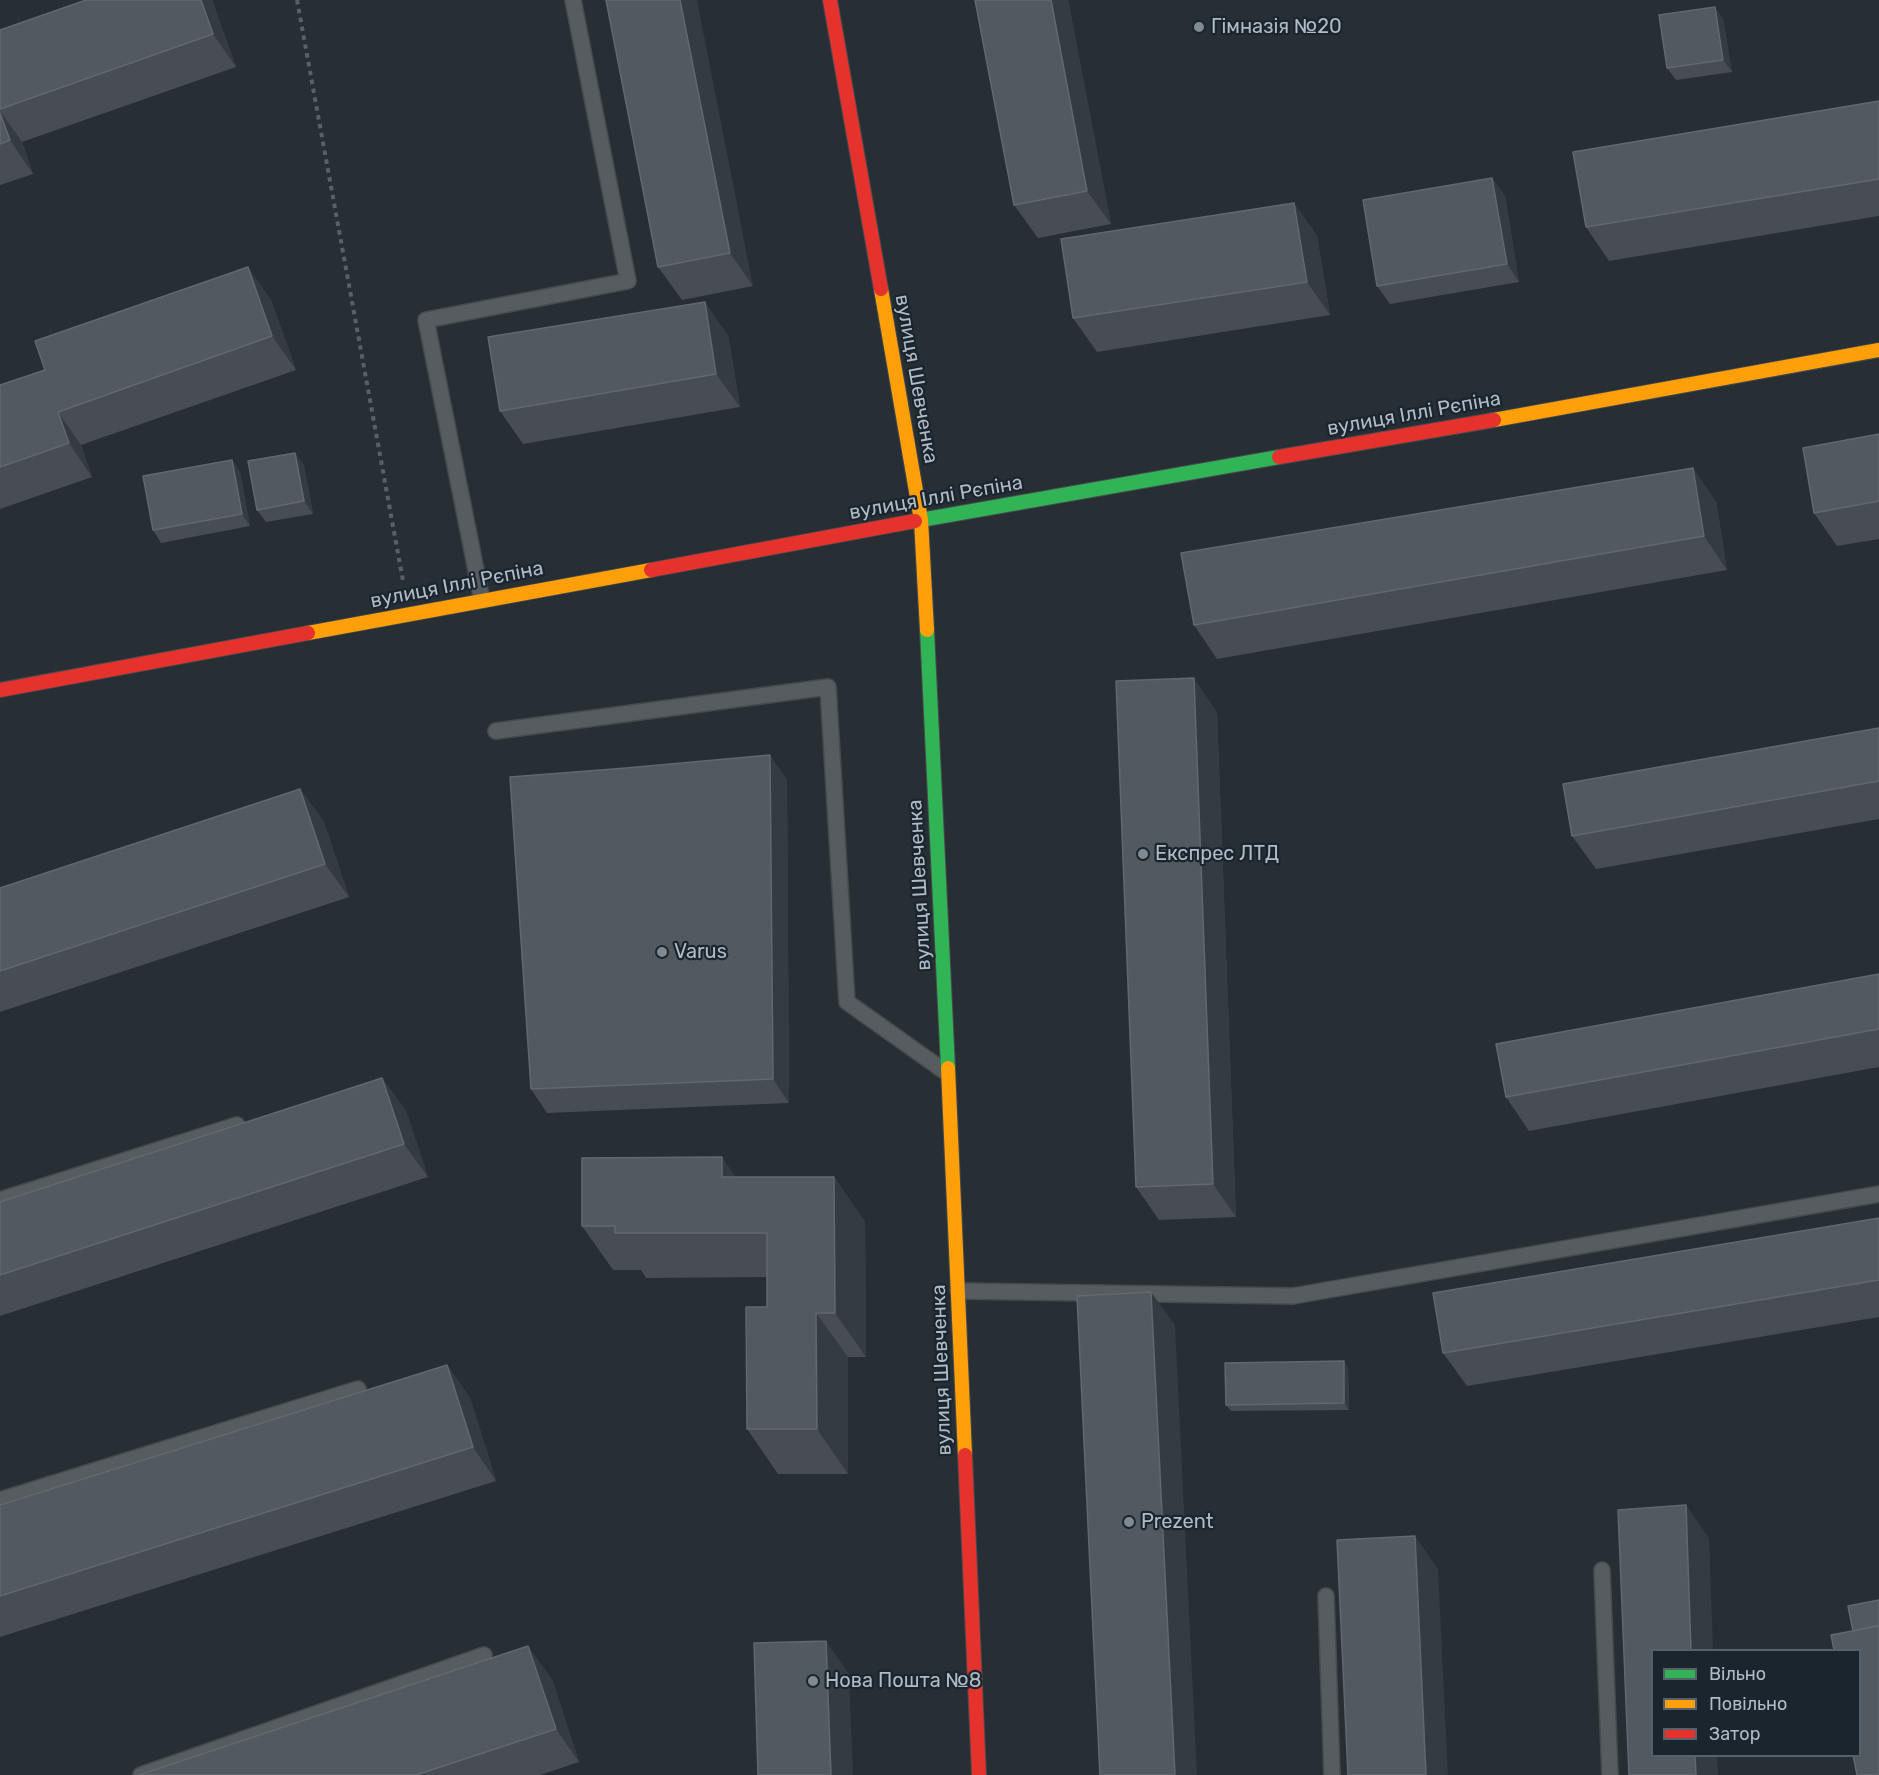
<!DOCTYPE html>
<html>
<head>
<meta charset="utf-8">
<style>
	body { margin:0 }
	#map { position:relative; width:1879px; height:1775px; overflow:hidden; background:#272e34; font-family:Rubik,sans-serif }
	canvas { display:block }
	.legend { position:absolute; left:1651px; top:1649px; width:210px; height:108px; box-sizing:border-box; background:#1b252e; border:2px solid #57616a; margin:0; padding:8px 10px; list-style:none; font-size:18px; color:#b0bbc5 }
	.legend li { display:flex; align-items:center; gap:12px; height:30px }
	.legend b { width:30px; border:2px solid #57616a }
</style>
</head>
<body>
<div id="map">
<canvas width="1879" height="1775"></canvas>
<ul class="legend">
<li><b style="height:8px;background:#30b455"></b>Вільно</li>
<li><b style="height:8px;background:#ff9f0a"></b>Повільно</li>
<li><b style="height:8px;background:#e5322d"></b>Затор</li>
</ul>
</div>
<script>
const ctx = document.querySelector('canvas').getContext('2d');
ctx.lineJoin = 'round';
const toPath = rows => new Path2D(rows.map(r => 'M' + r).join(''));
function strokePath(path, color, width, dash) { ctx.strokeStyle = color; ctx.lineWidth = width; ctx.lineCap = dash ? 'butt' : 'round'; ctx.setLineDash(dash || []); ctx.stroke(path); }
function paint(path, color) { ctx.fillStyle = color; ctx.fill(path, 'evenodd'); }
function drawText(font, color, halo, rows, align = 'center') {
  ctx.font = font + ' Rubik,sans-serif'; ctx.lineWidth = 4.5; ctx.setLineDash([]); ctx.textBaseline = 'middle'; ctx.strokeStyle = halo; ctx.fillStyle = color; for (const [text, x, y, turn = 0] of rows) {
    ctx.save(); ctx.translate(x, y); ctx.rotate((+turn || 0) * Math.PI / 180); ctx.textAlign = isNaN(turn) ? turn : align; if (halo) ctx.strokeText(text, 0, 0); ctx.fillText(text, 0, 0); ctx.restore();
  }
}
const lane = toPath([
	[482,600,426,320,628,281,573,0],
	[496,731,828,687,847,1002,947,1073],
	[0,1200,237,1125],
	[958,1291,1293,1296,1879,1194],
	[0,1500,358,1389],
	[1602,1570,1610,1775],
	[1326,1596,1332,1775],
	[141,1775,484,1655]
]);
const fast = toPath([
	[915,521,1279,457],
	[927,630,948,1068]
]);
const slow = toPath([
	[881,289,921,520,927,630],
	[1494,420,1879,350],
	[308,633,651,570],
	[948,1068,965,1455]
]);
const jam = toPath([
	[830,0,881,289],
	[1279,457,1494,420],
	[651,570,915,521],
	[0,690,308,633],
	[965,1455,979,1775]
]);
strokePath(lane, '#454a4f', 18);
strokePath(fast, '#454a4f', 16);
strokePath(slow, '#454a4f', 16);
strokePath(jam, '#454a4f', 16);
strokePath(toPath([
	[297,0,403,581]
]), '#5a6166', 4, [4.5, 4.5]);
strokePath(lane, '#575c61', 15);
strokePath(fast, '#30b455', 14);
strokePath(slow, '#ff9f0a', 14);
strokePath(jam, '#e5322d', 14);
paint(toPath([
	[86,0,212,0,236,67,22,142,33,174,0,185,0,30],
	[606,0,753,286,682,300,658,267],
	[975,0,1068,0,1111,224,1038,238,1014,205],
	[1723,19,1732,72,1676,80,1667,68],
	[1879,101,1879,216,1609,261,1586,227],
	[1492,178,1505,196,1519,282,1390,304,1377,286],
	[1294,203,1317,236,1330,315,1097,352,1073,318],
	[271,300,296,370,81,445,92,477,0,509,0,385],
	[728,335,740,407,523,444,500,411],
	[1879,434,1879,539,1837,546,1814,513],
	[232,460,240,472,250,526,161,543,153,530],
	[304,465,313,514,266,522,257,510],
	[1716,501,1727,570,1217,659,1194,625],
	[1217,712,1236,1217,1159,1220,1136,1187],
	[1879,728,1879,819,1596,869,1572,836],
	[787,779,789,1103,547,1113,531,1089],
	[300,789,324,822,349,897,0,1012,0,888],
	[1879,974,1879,1067,1529,1131,1506,1097],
	[382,1078,406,1111,428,1177,0,1316,0,1202],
	[736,1177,834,1177,865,1222,866,1357,848,1357,848,1474,778,1474,747,1429,767,1307,767,1277,646,1278,641,1270,613,1270,582,1226],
	[1879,1218,1879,1317,1467,1386,1443,1353],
	[447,1365,470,1398,496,1481,0,1637,0,1505],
	[1348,1367,1349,1410,1231,1411,1226,1405],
	[552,1679,579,1762,540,1775,139,1775]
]), '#474d53');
paint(toPath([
	[201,0,212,0,236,67,213,34],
	[680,0,697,0,753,286,730,253],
	[1051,0,1068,0,1111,224,1087,191],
	[1715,7,1723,19,1732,72,1723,60],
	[0,111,22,142,33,174,10,140],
	[1492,178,1505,196,1519,282,1507,264],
	[1294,203,1317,236,1330,315,1307,282],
	[248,267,271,300,296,370,272,336],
	[705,302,728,335,740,407,716,374],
	[58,412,81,445,92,477,69,443],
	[295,453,304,465,313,514,304,501],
	[232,460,240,472,250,526,242,514],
	[1693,468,1716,501,1727,570,1704,536],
	[1194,678,1217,712,1236,1217,1213,1184],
	[770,755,787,779,789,1103,773,1079],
	[300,789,324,822,349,897,325,864],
	[382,1078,406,1111,428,1177,404,1144],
	[722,1157,753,1202,722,1177],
	[834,1177,865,1222,866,1357,835,1313],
	[1151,1292,1175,1325,1197,1775,1175,1775],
	[816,1313,848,1357,848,1474,817,1429],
	[1344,1361,1348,1367,1349,1410,1344,1403],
	[447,1365,470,1398,496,1481,473,1447],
	[1686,1505,1709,1538,1713,1650,1691,1650],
	[1415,1536,1438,1569,1448,1775,1426,1775],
	[826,1641,849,1674,853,1775,831,1775],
	[528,1646,552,1679,579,1762,556,1729],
	[1695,1755,1717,1755,1718,1775,1696,1775]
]), '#353c41');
const building = toPath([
	[86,0,201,0,213,34,0,109,0,30,86,0],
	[606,0,680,0,730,253,658,267,606,0],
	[975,0,1051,0,1087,191,1014,205,975,0],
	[1715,7,1723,60,1667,68,1659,15,1715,7],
	[1879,101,1879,179,1586,227,1573,152,1879,101],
	[0,113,10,140,0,144,0,113],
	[1492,178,1507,264,1377,286,1363,200,1492,178],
	[1294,203,1307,282,1073,318,1061,239,1294,203],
	[248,267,272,336,58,412,69,443,0,467,0,385,45,370,35,341,248,267],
	[705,302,716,374,500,411,488,337,705,302],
	[1879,434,1879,501,1814,513,1803,448,1879,434],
	[295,453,304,501,257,510,248,461,295,453],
	[232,460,242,514,153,530,143,476,232,460],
	[1693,468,1704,536,1194,625,1181,553,1693,468],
	[1194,678,1213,1184,1136,1187,1116,681,1194,678],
	[1879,728,1879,781,1572,836,1563,784,1879,728],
	[770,755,773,1079,531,1089,510,777,626,768,770,755],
	[300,789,325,864,0,971,0,888,300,789],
	[1879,974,1879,1029,1506,1097,1496,1044,1879,974],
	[382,1078,404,1144,0,1275,0,1202,382,1078],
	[722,1157,722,1177,834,1177,835,1313,816,1313,817,1429,747,1429,746,1307,767,1307,767,1233,615,1233,615,1226,582,1226,582,1158,722,1157],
	[1879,1218,1879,1280,1443,1353,1433,1293,1879,1218],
	[1151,1292,1175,1775,1100,1775,1077,1296,1151,1292],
	[1344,1361,1344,1403,1226,1405,1225,1363,1344,1361],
	[447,1365,473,1447,0,1596,0,1505,447,1365],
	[1686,1505,1691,1650,1653,1650,1653,1755,1695,1755,1696,1775,1629,1775,1618,1510,1686,1505],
	[1415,1536,1426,1775,1348,1775,1337,1540,1415,1536],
	[1879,1600,1879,1625,1853,1631,1848,1606,1879,1600],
	[1879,1626,1879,1775,1857,1775,1853,1755,1860,1755,1860,1650,1834,1650,1831,1635,1879,1626],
	[826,1641,831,1775,758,1775,754,1643,826,1641],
	[528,1646,556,1729,416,1775,139,1775,528,1646]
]);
paint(building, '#52595f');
strokePath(building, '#61686f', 1.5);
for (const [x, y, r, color] of [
	[1199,27,6,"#808a92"],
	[1143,854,6,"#808a92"],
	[662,952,6,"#808a92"],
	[1129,1522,6,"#808a92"],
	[813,1681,6,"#808a92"]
]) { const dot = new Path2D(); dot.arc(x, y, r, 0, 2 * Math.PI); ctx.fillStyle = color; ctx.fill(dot); strokePath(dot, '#1b252e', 2); }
drawText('20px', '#b0bbc5', '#1b252e', [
	["Гімназія №20",1211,27],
	["Експрес ЛТД",1155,854],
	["Varus",674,952],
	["Prezent",1141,1522],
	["Нова Пошта №8",825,1681]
], 'left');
drawText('20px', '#b0bbc5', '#1b252e', [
	["вулиця Шевченка",916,379,80],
	["вулиця Іллі Рєпіна",1414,414,-10],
	["вулиця Іллі Рєпіна",936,498,-10],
	["вулиця Іллі Рєпіна",457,585,-11],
	["вулиця Шевченка",920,885,-93],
	["вулиця Шевченка",942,1370,-92]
]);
</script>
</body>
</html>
